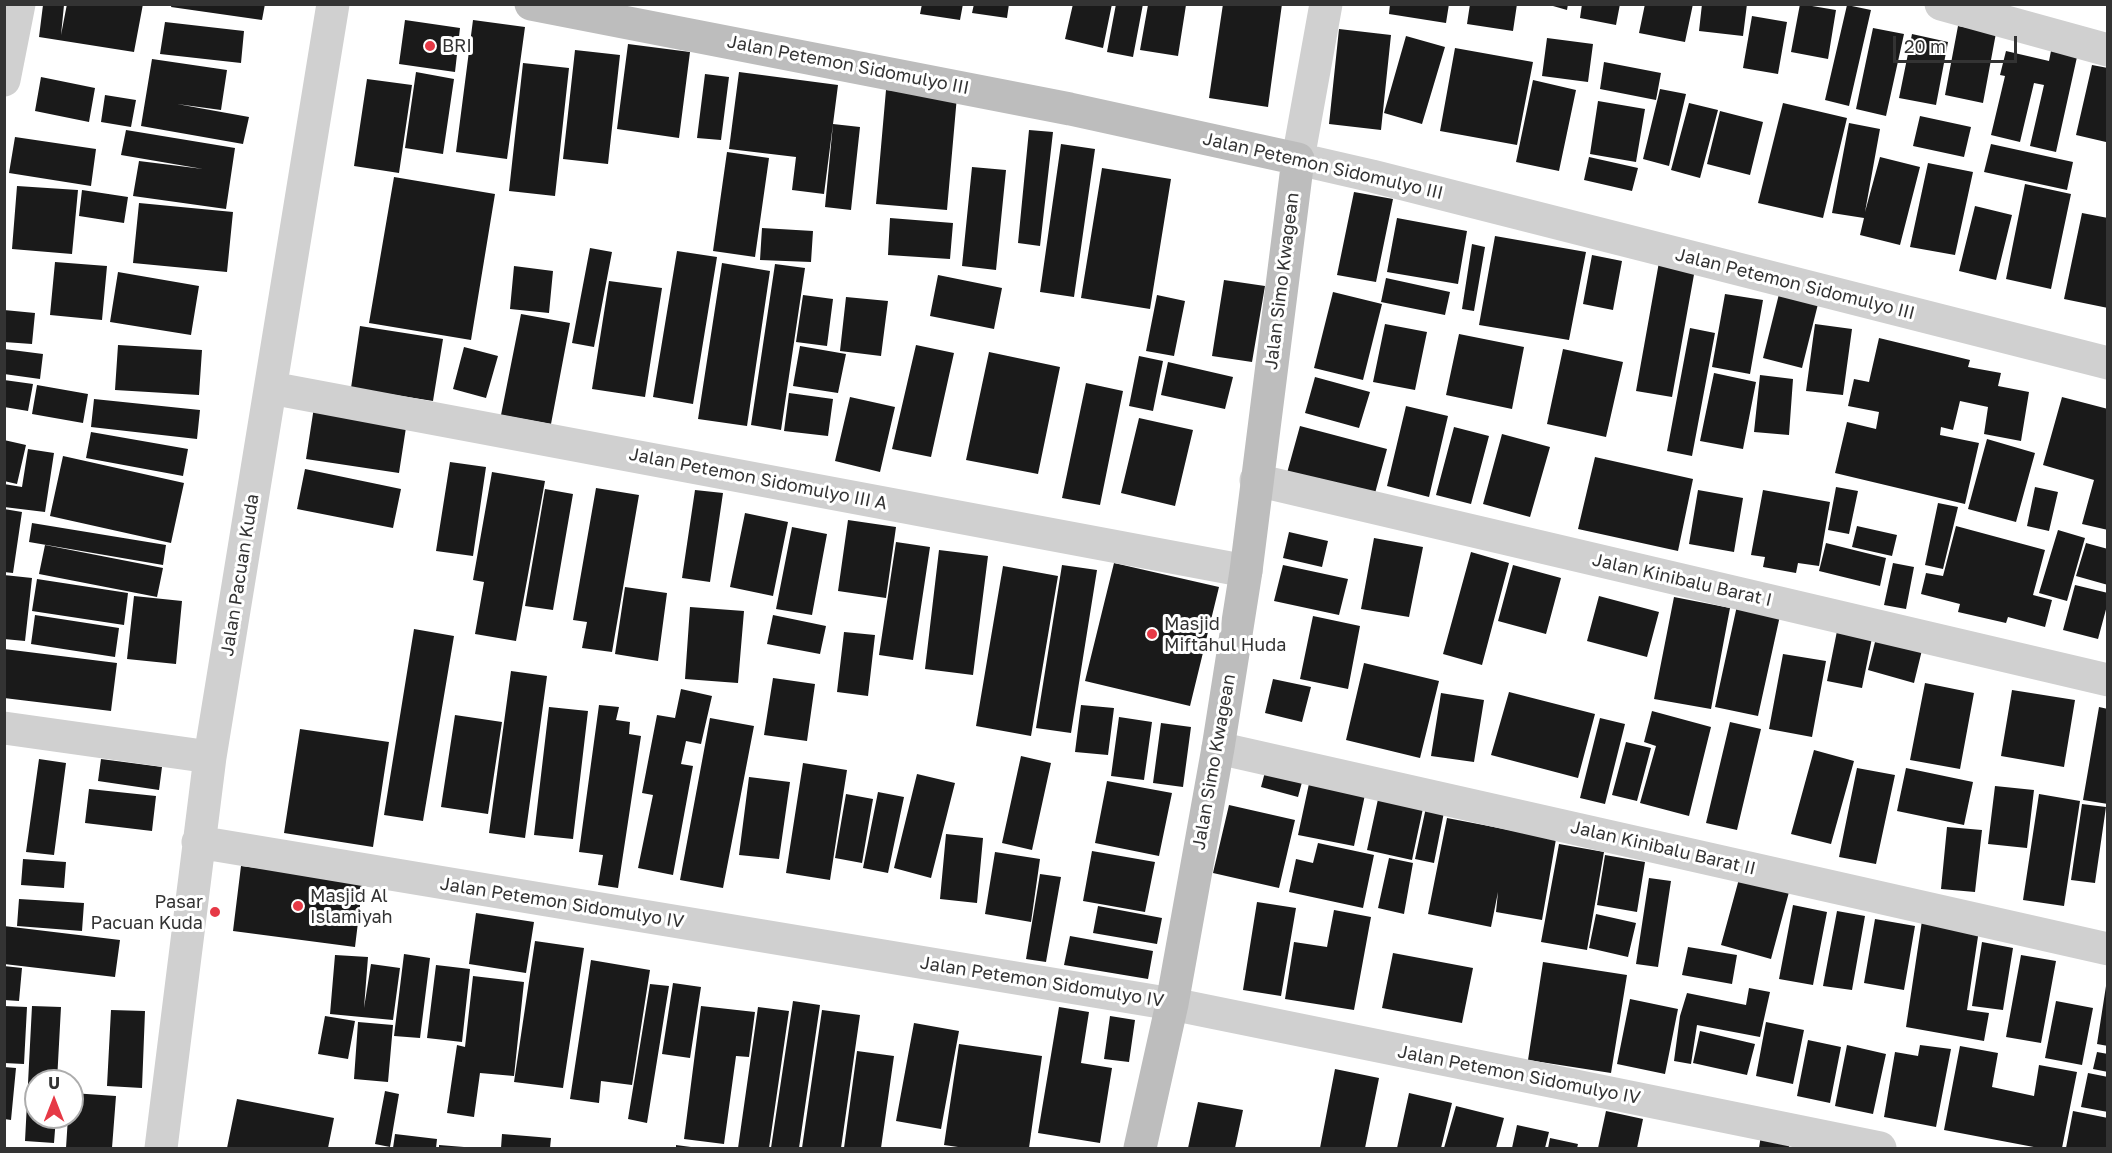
<!DOCTYPE html>
<html>
<head>
<meta charset="utf-8">
<style>
	body { margin:0 }
	#map { position:relative; width:2112px; height:1153px; overflow:hidden; background:#fff; font-family:"Golos Text",sans-serif }
	canvas { display:block }
	.frame { position:absolute; inset:0; border:6px solid #333; pointer-events:none }
	.north { position:absolute; left:24px; top:1069px; width:60px; height:60px; box-sizing:border-box; background:#fff; border:2px solid #adadad; border-radius:50%; rotate:0deg; font-size:16px; font-weight:700; line-height:24px; text-align:center; color:#333 }
	.north::after { content:''; display:block; margin:auto; width:21px; height:27px; background:#e63946; clip-path:polygon(50% 0,100% 100%,50% 72%,0 100%) }
	.scale { position:absolute; left:1893px; top:36px; width:124px; height:27px; box-sizing:border-box; border:3px solid #333; border-top:0; padding-left:8px; font-size:18px; line-height:21px; white-space:nowrap; color:#333; -webkit-text-stroke:4px #fff; paint-order:stroke }
</style>
</head>
<body>
<div id="map">
<canvas width="2112" height="1153"></canvas>
<div class="frame"></div>
<div class="north">U</div>
<div class="scale">20 m</div>
</div>
<script>
const ctx = document.querySelector('canvas').getContext('2d');
ctx.lineJoin = 'round';
function paint(path, color) { ctx.fillStyle = color; ctx.fill(path, 'evenodd'); }
const toPath = rows => new Path2D(rows.map(r => 'M' + r).join(''));
function strokePath(path, color, width, dash) { ctx.strokeStyle = color; ctx.lineWidth = width; ctx.lineCap = dash ? 'butt' : 'round'; ctx.setLineDash(dash || []); ctx.stroke(path); }
function drawText(font, color, halo, rows, align = 'center') {
  ctx.font = font + ' "Golos Text",sans-serif'; ctx.lineWidth = 6; ctx.setLineDash([]); ctx.textBaseline = 'middle'; ctx.strokeStyle = halo; ctx.fillStyle = color; for (const [text, x, y, turn = 0] of rows) {
    ctx.save(); ctx.translate(x, y); ctx.rotate((+turn || 0) * Math.PI / 180); ctx.textAlign = isNaN(turn) ? turn : align; if (halo) ctx.strokeText(text, 0, 0); ctx.fillText(text, 0, 0); ctx.restore();
  }
}
paint(toPath([
	[67,4,143,4,134,52,39,37,43,5,64,5,61,35],
	[172,4,265,4,262,20,171,7],
	[922,4,963,4,960,20,920,14],
	[974,4,1009,4,1007,18,972,13],
	[1073,4,1112,4,1103,48,1065,39],
	[1116,4,1143,4,1133,57,1107,52],
	[1223,4,1282,4,1268,107,1209,98],
	[1390,4,1449,4,1446,23,1389,14],
	[1470,4,1517,4,1513,31,1467,24],
	[1546,4,1568,4,1567,10],
	[1582,4,1620,4,1616,25,1580,18],
	[1645,4,1693,4,1685,42,1639,33],
	[1702,4,1747,4,1743,36,1699,31],
	[1800,4,1836,10,1828,59,1791,52],
	[1148,5,1186,5,1178,56,1140,50],
	[1847,5,1871,10,1849,106,1825,100],
	[1752,16,1787,22,1778,74,1743,68],
	[405,20,460,28,455,72,399,64],
	[473,20,525,27,507,159,456,152],
	[165,22,244,31,241,63,160,54],
	[1958,26,1996,33,1983,103,1945,95],
	[1873,28,1904,34,1886,116,1856,109],
	[1339,29,1391,35,1381,130,1329,124],
	[1912,34,1948,42,1936,105,1899,98],
	[1406,36,1445,47,1422,124,1384,113],
	[1547,38,1593,44,1588,82,1542,76],
	[628,44,690,52,679,138,617,129],
	[1455,48,1533,62,1517,145,1440,131],
	[575,50,620,55,608,164,563,159],
	[2006,51,2049,61,2051,51,2077,57,2056,152,2030,146,2044,85,2034,83,2020,142,1991,135,2005,76,2000,75],
	[152,59,227,70,221,110,177,104,249,117,243,144,141,126],
	[1604,62,1661,73,1656,100,1600,89],
	[523,63,569,68,555,196,509,191],
	[2092,65,2108,68,2108,133,2106,142,2076,135],
	[416,72,454,79,443,154,405,148],
	[739,72,838,85,824,194,792,190,796,157,729,149],
	[705,74,729,77,721,140,697,138],
	[41,77,95,88,89,122,35,111],
	[367,79,412,85,399,173,354,166],
	[1533,80,1576,90,1559,171,1516,162],
	[1660,89,1686,94,1669,166,1643,159],
	[886,90,957,96,947,210,876,204],
	[105,95,136,100,131,127,101,122],
	[1598,101,1645,109,1636,162,1590,154],
	[1689,103,1718,110,1700,178,1671,170],
	[1783,103,1847,118,1823,218,1758,203],
	[1720,111,1763,122,1750,175,1707,164],
	[1920,116,1971,127,1964,157,1913,146],
	[1849,123,1880,129,1865,212,1880,157,1920,167,1900,245,1860,235,1864,218,1832,213],
	[833,124,860,127,851,210,825,207],
	[126,130,235,148,226,209,133,196,139,161,203,169,121,155],
	[1029,130,1053,132,1040,246,1018,243],
	[15,137,96,149,91,186,9,173],
	[1061,144,1095,149,1074,297,1040,292],
	[1991,144,2073,162,2067,190,1984,172],
	[727,152,769,158,755,257,713,251],
	[1589,157,1638,168,1632,191,1584,180],
	[1928,163,1973,172,1955,255,1910,247],
	[972,167,1006,170,996,270,962,266],
	[1102,168,1171,179,1150,309,1081,298],
	[394,177,495,194,471,340,369,323],
	[2025,184,2071,194,2051,289,2006,279],
	[17,186,78,190,72,254,12,249],
	[82,190,128,197,124,223,79,216],
	[1354,192,1393,199,1376,282,1337,275],
	[139,203,233,212,227,272,133,263],
	[1975,206,2012,215,1996,280,1959,271],
	[2082,213,2108,218,2108,308,2064,299],
	[890,218,953,223,950,259,888,255],
	[1397,218,1467,231,1458,284,1387,272],
	[762,228,813,231,811,262,760,260],
	[1495,236,1586,252,1569,340,1479,325],
	[1472,244,1485,247,1474,311,1462,309],
	[590,248,612,252,594,347,572,343],
	[677,251,717,257,693,404,653,397],
	[1592,255,1622,261,1613,310,1583,304],
	[55,262,107,266,102,320,50,315],
	[1659,262,1695,269,1672,397,1636,391],
	[722,263,770,271,747,426,698,419],
	[775,264,805,268,781,430,751,425],
	[514,266,553,271,549,313,510,309],
	[118,272,199,286,191,335,110,322],
	[938,275,1002,288,994,329,930,316],
	[1386,278,1450,292,1445,315,1381,302],
	[1224,280,1265,286,1252,362,1212,356],
	[609,281,662,288,645,397,592,389],
	[1780,290,1819,300,1802,368,1763,358],
	[1333,292,1382,304,1363,380,1314,368],
	[1725,294,1763,300,1750,374,1712,367],
	[803,295,833,299,827,346,796,342],
	[1157,295,1185,301,1174,356,1146,351],
	[846,297,888,301,881,356,840,351],
	[4,310,35,313,32,344,4,342],
	[521,314,570,323,551,424,501,415],
	[1385,324,1427,332,1415,390,1373,382],
	[1815,324,1852,329,1843,395,1806,391],
	[360,326,443,339,433,401,351,388],
	[1690,328,1715,333,1692,456,1667,451],
	[1459,334,1524,347,1512,409,1446,395],
	[1879,338,1970,360,1968,367,2001,373,1998,386,2029,392,2021,441,1984,434,1988,407,1960,401,1953,430,1941,427,1940,435,1979,443,1965,504,1835,473,1847,422,1876,429,1879,412,1848,406,1854,379,1869,382],
	[118,345,202,350,199,395,115,390],
	[916,345,954,353,931,457,892,449],
	[800,346,846,354,838,393,793,386],
	[464,347,498,356,486,398,453,389],
	[4,349,43,354,40,379,4,374],
	[1563,349,1623,362,1606,437,1547,424],
	[989,352,1060,367,1038,474,966,460],
	[1139,356,1163,361,1153,411,1129,406],
	[1168,362,1233,377,1225,409,1161,395],
	[1714,373,1756,382,1743,449,1700,441],
	[1760,375,1793,379,1789,435,1754,432],
	[1315,377,1370,392,1359,428,1305,413],
	[4,380,33,384,28,411,4,407],
	[1086,383,1123,391,1100,505,1062,498],
	[37,385,88,394,83,423,32,414],
	[789,393,833,399,828,436,784,431],
	[850,397,895,407,880,472,835,461],
	[2062,397,2108,409,2108,530,2082,524,2094,480,2043,465],
	[94,399,200,410,197,439,91,427],
	[1406,406,1448,416,1429,497,1387,486],
	[314,407,407,421,399,473,306,459],
	[1139,418,1193,430,1175,506,1121,493],
	[1300,426,1387,449,1374,497,1287,473],
	[1454,427,1489,436,1471,504,1436,495],
	[91,432,188,449,183,476,86,458],
	[1502,434,1550,447,1530,517,1483,504],
	[1987,439,2035,453,2016,522,1968,509],
	[4,440,26,445,17,484,4,481],
	[28,449,54,453,45,512,4,507,4,484,22,487],
	[63,456,184,483,171,543,50,516],
	[1595,457,1693,479,1678,551,1578,529],
	[450,462,486,467,473,556,436,551],
	[305,469,401,489,393,528,297,509],
	[492,472,545,481,516,641,475,634,484,582,473,580],
	[1836,487,1858,491,1849,534,1828,530],
	[2035,487,2058,492,2049,531,2027,526],
	[596,488,639,495,612,652,582,648,587,622,573,620],
	[545,489,573,494,553,610,525,606],
	[695,490,723,493,710,582,682,578],
	[1698,490,1743,498,1734,552,1689,544],
	[1763,490,1830,502,1819,566,1798,563,1796,573,1763,567,1765,557,1751,555],
	[1938,503,1958,507,1943,569,1925,565],
	[4,509,22,512,13,573,4,572],
	[745,513,788,522,773,596,730,587],
	[848,520,896,527,886,598,838,591],
	[32,523,166,545,163,565,29,542],
	[1857,526,1897,535,1892,556,1852,547],
	[1956,526,2045,550,2033,595,2052,600,2045,627,2008,617,2006,623,1958,612,1960,604,1921,594,1926,573,1943,576],
	[792,527,827,534,812,615,776,609],
	[2058,530,2085,538,2067,601,2039,593],
	[1289,532,1328,541,1322,567,1283,558],
	[1374,538,1423,547,1409,617,1361,609],
	[896,542,930,547,913,660,879,655],
	[1826,543,1886,558,1880,586,1819,571],
	[2086,543,2108,549,2108,585,2076,576],
	[45,545,163,568,157,597,39,574],
	[939,550,988,556,973,675,925,669],
	[1471,552,1509,563,1482,665,1443,654],
	[1114,563,1219,587,1190,706,1085,681],
	[1893,563,1914,567,1906,609,1884,605],
	[1062,565,1097,570,1071,733,1036,728],
	[1283,565,1348,579,1339,615,1274,601],
	[1513,565,1561,578,1546,634,1498,621],
	[1003,566,1058,576,1031,736,976,726],
	[4,575,32,578,25,641,4,639],
	[37,579,128,593,124,625,32,611],
	[2075,585,2108,593,2108,602,2098,639,2063,630],
	[625,587,667,593,658,661,615,654],
	[134,596,182,601,176,664,127,659],
	[1599,596,1659,612,1647,657,1587,641],
	[1674,597,1730,608,1711,709,1654,699],
	[1738,601,1781,611,1758,716,1715,707],
	[690,607,744,611,738,683,685,679],
	[35,615,119,628,115,657,31,644],
	[773,615,826,626,820,654,767,644],
	[1313,616,1360,626,1348,689,1300,679],
	[1838,626,1873,633,1862,688,1827,681],
	[414,629,454,636,423,821,384,815],
	[844,632,875,635,868,696,837,692],
	[1876,638,1922,650,1914,683,1868,670],
	[4,649,117,663,111,711,4,698],
	[1783,654,1826,661,1812,737,1769,729],
	[1364,663,1439,681,1420,758,1346,740],
	[511,671,547,676,525,838,489,833],
	[773,678,815,684,807,741,764,735],
	[1273,679,1311,687,1302,722,1265,713],
	[1925,683,1974,693,1960,769,1910,760],
	[681,689,712,696,701,744,686,741,681,764,693,766,673,875,638,868,653,795,642,793,657,715,675,718],
	[2012,690,2075,700,2064,767,2001,756],
	[1509,692,1595,714,1578,778,1491,755],
	[1441,693,1484,700,1474,762,1431,756],
	[599,705,619,707,616,720,630,722,629,734,641,736,618,888,598,885,603,855,579,852],
	[1081,705,1114,708,1108,755,1075,752],
	[549,707,588,711,573,839,534,835],
	[2099,707,2108,709,2108,804,2083,800],
	[1652,711,1711,727,1689,816,1640,803,1656,746,1644,742],
	[455,715,502,722,488,814,441,807],
	[1119,717,1152,722,1144,780,1111,776],
	[710,718,754,726,723,888,680,880],
	[1600,718,1625,724,1605,804,1580,798],
	[1730,722,1761,729,1737,830,1706,823],
	[1161,723,1191,727,1183,787,1153,783],
	[300,729,389,742,373,847,284,833],
	[1626,742,1651,748,1637,801,1612,795],
	[1814,750,1854,761,1831,844,1791,834],
	[1021,756,1051,763,1032,850,1002,843],
	[39,759,66,763,54,855,26,852],
	[101,759,162,767,159,790,98,781],
	[1268,761,1305,771,1298,797,1261,787],
	[803,763,847,770,830,880,786,873],
	[1857,768,1895,775,1876,864,1839,857],
	[1906,768,1973,782,1964,825,1897,811],
	[917,774,955,783,931,878,894,868],
	[749,777,790,782,779,859,739,855],
	[1310,779,1366,790,1354,846,1298,835],
	[1107,781,1172,793,1159,856,1095,843],
	[1995,786,2034,790,2027,848,1988,844],
	[89,789,156,796,152,831,85,823],
	[1380,790,1425,799,1412,860,1367,850],
	[878,792,904,797,888,873,863,868],
	[846,794,873,799,862,863,835,858],
	[2039,794,2080,801,2064,906,2023,900],
	[1428,798,1446,802,1434,863,1415,859],
	[2082,804,2106,807,2095,883,2071,880],
	[1229,805,1295,820,1279,888,1213,873],
	[1447,818,1556,839,1542,920,1496,912,1498,892,1491,927,1428,914],
	[1947,827,1982,830,1975,892,1941,889],
	[946,834,983,838,977,903,940,899],
	[1318,843,1374,855,1363,908,1289,892,1296,859,1313,863],
	[1559,844,1604,852,1587,950,1541,942],
	[1092,851,1155,862,1145,912,1083,901],
	[995,852,1040,859,1031,922,985,914],
	[1605,855,1645,862,1637,912,1597,905],
	[1389,858,1413,863,1404,914,1378,908],
	[23,859,66,862,64,888,21,885],
	[241,866,363,881,355,947,233,931],
	[1040,874,1061,877,1046,962,1026,959],
	[1649,878,1671,881,1658,967,1636,964],
	[1739,879,1789,892,1771,959,1721,945],
	[19,899,84,903,82,931,17,926],
	[1257,902,1296,908,1281,996,1243,990],
	[1793,905,1827,912,1813,985,1779,979],
	[1098,906,1162,918,1157,944,1093,933],
	[1334,910,1371,917,1354,1010,1285,999,1294,942,1327,947],
	[1837,911,1865,916,1852,990,1823,986],
	[476,913,534,922,526,973,469,964],
	[1596,914,1636,923,1628,957,1589,948],
	[1923,914,1980,923,1967,1010,1989,1013,1984,1041,1906,1027],
	[1875,919,1915,926,1904,990,1864,983],
	[4,926,120,940,115,977,4,964],
	[1070,936,1153,951,1148,979,1064,965],
	[535,941,584,948,563,1088,514,1082],
	[1982,942,2013,948,2003,1010,1972,1006],
	[1688,947,1737,955,1732,984,1682,975],
	[1393,953,1473,968,1462,1023,1382,1008],
	[404,954,430,958,420,1038,394,1036],
	[335,955,368,957,364,1008,371,964,400,968,393,1020,330,1014],
	[2021,955,2056,961,2041,1043,2006,1037],
	[591,960,650,970,632,1085,601,1081,599,1103,570,1099],
	[1543,962,1627,975,1611,1073,1528,1060],
	[436,965,470,969,462,1042,427,1038],
	[4,966,22,968,19,1001,4,1000],
	[473,976,524,982,514,1076,480,1073,474,1117,447,1113,457,1045,465,1047],
	[673,983,701,987,690,1058,662,1054],
	[650,984,669,986,647,1123,628,1119],
	[2106,986,2108,986,2108,1046,2097,1044],
	[1749,988,1770,992,1760,1037,1697,1025,1691,1064,1674,1061,1680,1016,1687,993,1746,1005],
	[1630,999,1678,1009,1665,1074,1617,1064],
	[793,1001,820,1005,799,1148,771,1148],
	[2056,1001,2093,1008,2082,1065,2045,1058],
	[4,1006,27,1007,24,1064,4,1063],
	[32,1006,61,1007,57,1081,36,1081,36,1117,56,1117,54,1143,25,1141],
	[701,1006,755,1012,749,1057,736,1056,724,1144,684,1139],
	[758,1007,789,1011,769,1148,738,1148],
	[1059,1007,1089,1012,1081,1063,1112,1068,1100,1143,1038,1133],
	[111,1010,145,1011,142,1088,107,1086],
	[822,1010,860,1015,841,1148,802,1148],
	[325,1016,355,1021,348,1059,318,1054],
	[1110,1016,1135,1020,1129,1062,1104,1059],
	[358,1022,393,1025,388,1082,354,1079],
	[1766,1022,1804,1030,1793,1084,1756,1076],
	[914,1023,959,1031,941,1129,896,1121],
	[1700,1031,1755,1044,1747,1075,1693,1063],
	[1808,1040,1841,1047,1830,1103,1797,1096],
	[959,1044,1042,1056,1029,1148,965,1148,944,1145],
	[1847,1045,1886,1054,1873,1114,1835,1106],
	[1920,1045,1951,1049,1936,1127,1884,1117,1895,1052,1918,1056],
	[1960,1046,1998,1053,1992,1087,2034,1096,2039,1065,2077,1072,2062,1148,2039,1148,1944,1130],
	[857,1051,894,1056,881,1148,844,1148],
	[2097,1052,2108,1054,2108,1072,2093,1069],
	[4,1067,16,1068,11,1120,4,1119],
	[1335,1069,1379,1078,1365,1148,1320,1148],
	[2088,1073,2108,1077,2108,1112,2081,1107],
	[385,1091,399,1094,390,1147,375,1144],
	[72,1093,116,1096,112,1148,66,1148,68,1117,72,1117],
	[1409,1093,1452,1103,1441,1148,1397,1148],
	[237,1099,334,1118,328,1148,227,1148],
	[1198,1102,1243,1110,1235,1148,1188,1148],
	[1456,1106,1504,1118,1496,1148,1444,1148],
	[1606,1111,1643,1119,1637,1148,1598,1148],
	[2073,1111,2108,1118,2108,1148,2066,1148],
	[1517,1125,1549,1132,1545,1148,1512,1148],
	[395,1134,437,1139,436,1148,393,1148],
	[502,1134,551,1138,550,1148,501,1148],
	[1761,1135,1790,1139,1789,1148,1759,1148],
	[1550,1138,1578,1144,1577,1148,1548,1148],
	[439,1145,464,1147,464,1148,439,1148],
	[676,1145,691,1147,691,1148,676,1148]
]), '#1a1a1a');
strokePath(toPath([
	[1326,4,1298,159,1372,176,2108,363],
	[1941,4,2108,50],
	[4,80,19,4],
	[271,388,1246,571],
	[1256,480,2108,680],
	[4,728,210,757],
	[1218,748,2108,949],
	[198,842,1172,1004,1880,1148],
	[161,1148,210,757,333,4]
]), '#d0d0d0', 33);
strokePath(toPath([
	[531,4,1070,109,1298,159,1246,571,1218,748,1172,1004,1140,1148]
]), '#bdbdbd', 33);
for (const [x, y, r, color] of [
	[430,46,6,"#e63946"],
	[1152,634,6,"#e63946"],
	[298,906,6,"#e63946"],
	[215,912,6,"#e63946"]
]) { const dot = new Path2D(); dot.arc(x, y, r, 0, 2 * Math.PI); ctx.fillStyle = color; ctx.fill(dot); strokePath(dot, '#fff', 2); }
drawText('18px', '#333', '#fff', [
	["BRI",442,46],
	["Masjid",1164,624],
	["Miftahul Huda",1164,645],
	["Masjid Al",310,896],
	["Islamiyah",310,917],
	["Pasar",203,902,"right"],
	["Pacuan Kuda",203,923,"right"]
], 'left');
drawText('18px', '#333', '#fff', [
	["Jalan Petemon Sidomulyo III",848,65,11],
	["Jalan Petemon Sidomulyo III",1323,166,13],
	["Jalan Simo Kwagean",1282,281,-83],
	["Jalan Petemon Sidomulyo III",1795,284,14],
	["Jalan Petemon Sidomulyo III A",758,479,11],
	["Jalan Pacuan Kuda",240,575,-81],
	["Jalan Kinibalu Barat I",1682,580,13],
	["Jalan Simo Kwagean",1214,762,-80],
	["Jalan Kinibalu Barat II",1663,848,13],
	["Jalan Petemon Sidomulyo IV",562,903,9],
	["Jalan Petemon Sidomulyo IV",1042,982,9],
	["Jalan Petemon Sidomulyo IV",1519,1075,11]
]);
</script>
</body>
</html>
